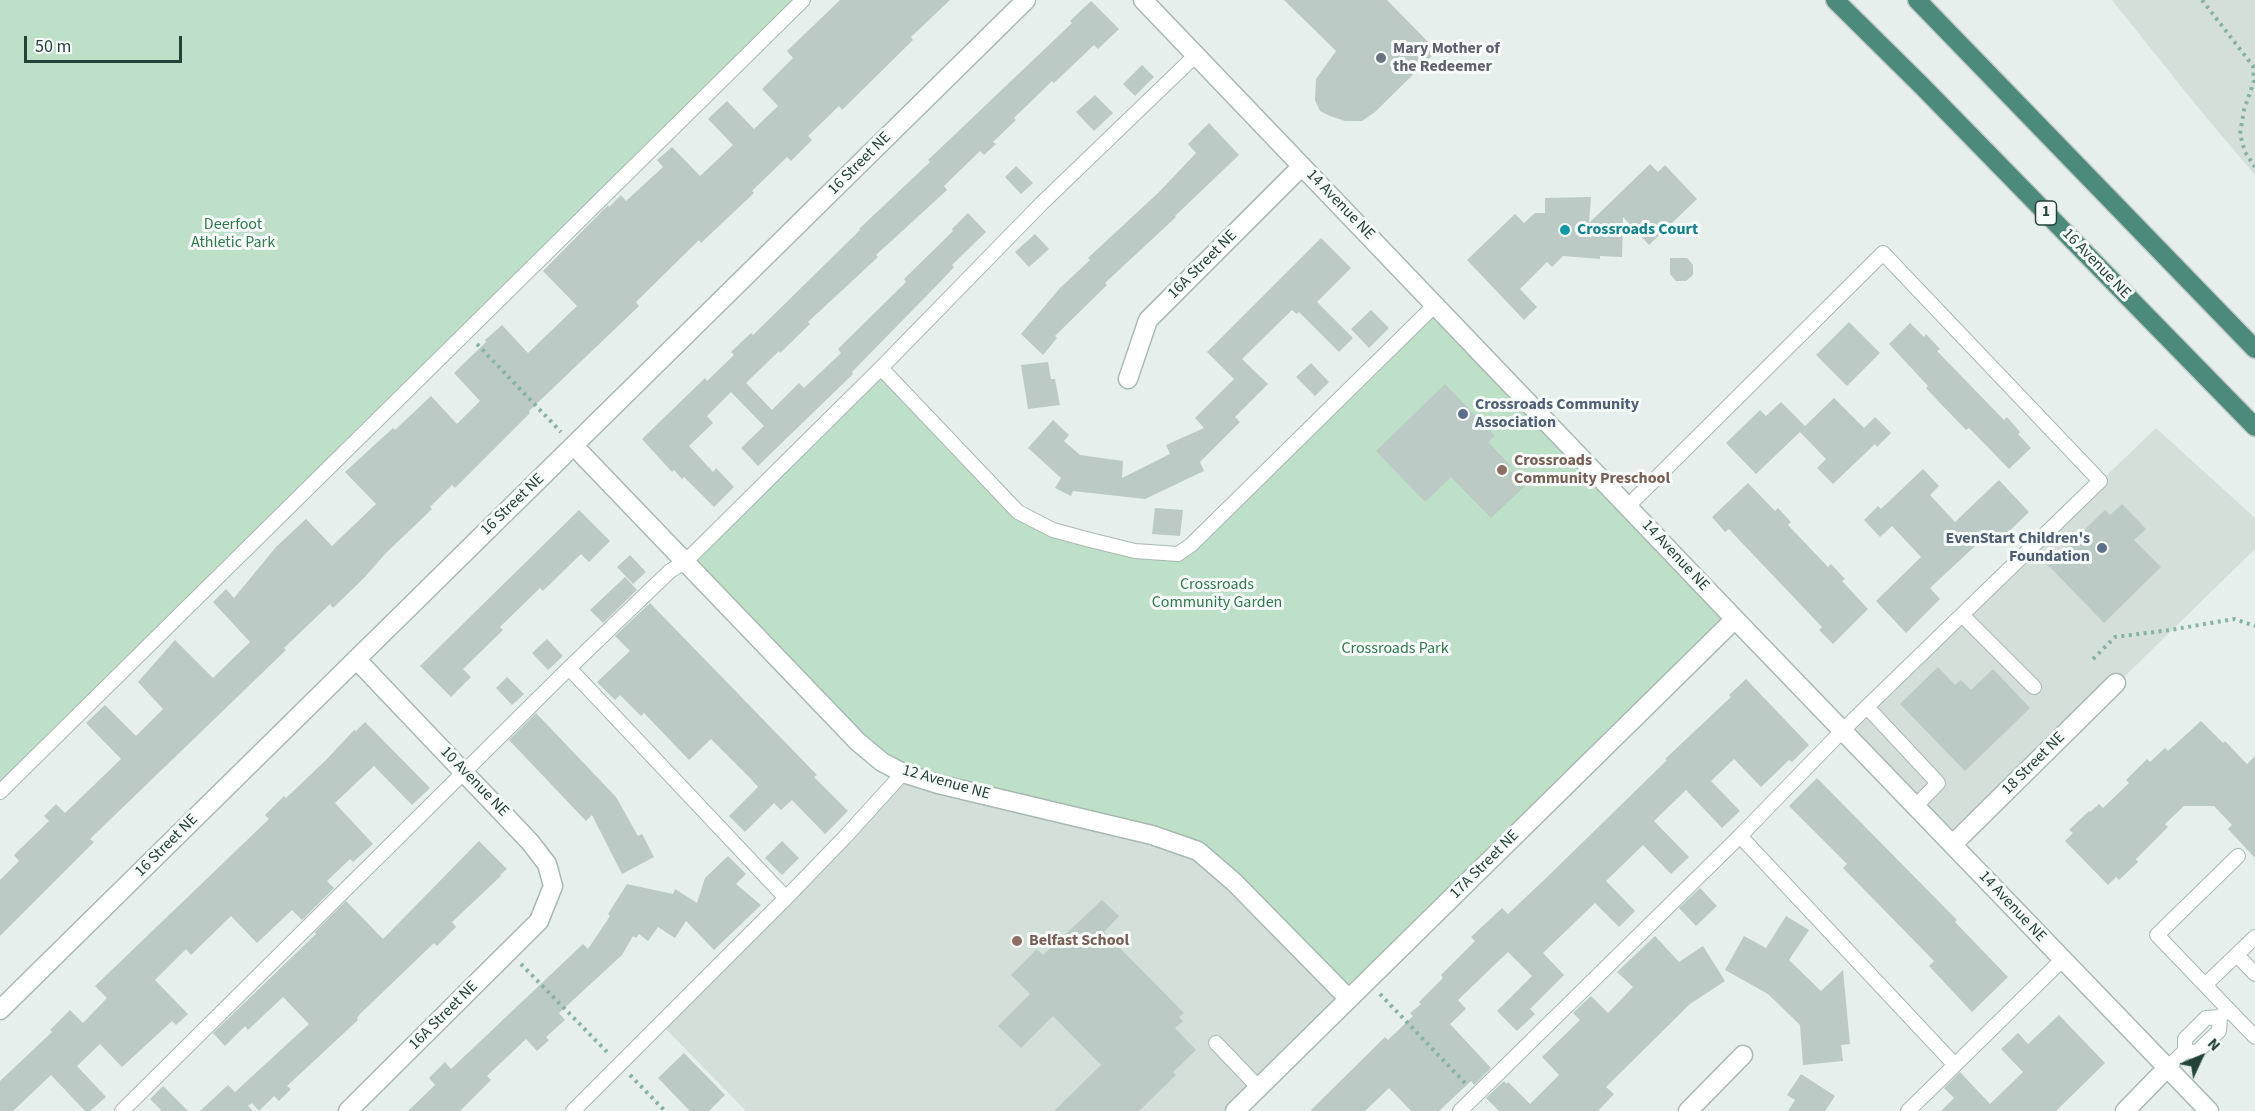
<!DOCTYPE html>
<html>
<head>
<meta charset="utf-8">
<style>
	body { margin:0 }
	#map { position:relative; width:2255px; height:1111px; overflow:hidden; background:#e6efeb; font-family:"Source Sans 3",sans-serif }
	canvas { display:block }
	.north { position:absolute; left:2171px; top:1027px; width:60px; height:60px; -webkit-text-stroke:4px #f7fbf9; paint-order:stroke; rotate:46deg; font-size:16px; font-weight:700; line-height:24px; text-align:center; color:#24423a }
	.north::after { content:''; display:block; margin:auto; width:21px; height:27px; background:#24423a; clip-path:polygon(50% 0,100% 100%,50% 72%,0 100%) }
	.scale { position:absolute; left:24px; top:36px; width:158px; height:27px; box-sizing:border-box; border:3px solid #24423a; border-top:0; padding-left:8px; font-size:18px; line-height:21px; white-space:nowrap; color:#24423a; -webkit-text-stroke:4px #f7fbf9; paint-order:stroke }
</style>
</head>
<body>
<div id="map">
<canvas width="2255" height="1111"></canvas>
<div class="north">N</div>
<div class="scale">50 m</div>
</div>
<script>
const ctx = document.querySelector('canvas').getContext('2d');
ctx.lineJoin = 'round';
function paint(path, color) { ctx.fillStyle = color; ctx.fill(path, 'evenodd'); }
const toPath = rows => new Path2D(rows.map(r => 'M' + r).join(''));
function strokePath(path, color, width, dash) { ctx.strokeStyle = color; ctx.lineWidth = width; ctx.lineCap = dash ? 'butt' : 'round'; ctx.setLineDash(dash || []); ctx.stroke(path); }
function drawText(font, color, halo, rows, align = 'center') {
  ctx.font = font + ' "Source Sans 3",sans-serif'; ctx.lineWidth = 6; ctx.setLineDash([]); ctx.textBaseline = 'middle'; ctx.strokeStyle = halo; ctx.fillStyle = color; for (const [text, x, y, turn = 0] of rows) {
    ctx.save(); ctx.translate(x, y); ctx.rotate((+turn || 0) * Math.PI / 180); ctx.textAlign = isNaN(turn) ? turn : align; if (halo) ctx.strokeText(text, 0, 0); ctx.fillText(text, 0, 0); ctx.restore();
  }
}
paint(toPath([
	[2112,0,2255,0,2255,175,2200,110],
	[2156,428,2255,518,2255,549,1953,844,1843,730],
	[903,773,1198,851,1349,999,1235,1111,746,1111,661,1024]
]), '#d4dfda');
paint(toPath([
	[0,0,803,0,0,792],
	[1436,304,1735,619,1349,999,1198,851,903,773,685,562,881,368,1035,522,1178,554]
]), '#bfe0c8');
paint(toPath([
	[840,0,950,0,911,37,913,40,842,110,839,106,808,136,812,140,791,161,787,157,752,191,754,193,701,243,699,240,636,302,639,306,529,411,530,413,455,488,452,485,430,507,432,509,386,553,364,578,333,608,330,604,284,648,286,650,90,839,94,842,0,936,0,880,19,861,14,855,49,821,44,816,56,804,65,813,121,759,86,723,105,705,136,736,163,709,138,682,175,640,213,678,250,642,213,602,226,589,234,598,276,547,306,519,332,546,376,504,345,472,393,428,395,430,431,396,457,424,480,401,454,373,486,342,485,340,502,325,528,353,577,306,543,271,608,205,609,207,621,195,626,201,663,167,657,160,672,147,700,176,733,145,708,119,727,101,754,129,778,106,762,89,793,58,787,51],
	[1284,0,1387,0,1437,51,1375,112,1362,121,1345,121,1330,116,1320,111,1315,100,1316,79,1336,51],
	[1091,1,1119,29,1098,49,1094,45,1054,83,1052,81,1014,118,1016,120,993,142,996,144,984,155,980,151,944,186,947,190,876,255,878,257,808,322,810,324,780,353,779,351,746,383,772,410,799,383,804,388,841,353,838,349,906,282,904,279,953,231,952,229,968,213,986,232,952,265,954,267,942,280,852,372,853,374,758,466,741,448,764,426,731,392,707,416,713,423,689,446,713,472,716,468,734,487,714,507,684,477,682,479,674,470,672,472,642,439,705,378,707,381,734,355,731,352,751,333,753,335,860,230,859,229,930,162,928,160,1072,23,1070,21],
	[1142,65,1154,77,1135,96,1123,84],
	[1095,95,1113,113,1094,131,1076,112],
	[1209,123,1239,155,1175,216,1176,217,1105,283,1107,285,1055,336,1057,338,1043,355,1021,334,1060,288,1090,260,1088,258,1159,192,1196,153,1188,144],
	[1650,164,1658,172,1665,165,1697,199,1649,245,1623,217,1622,257,1600,256,1600,259,1563,256,1552,267,1547,262,1520,289,1537,307,1524,320,1467,260,1515,214,1524,223,1535,213,1545,213,1545,198,1591,197,1589,223],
	[1016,166,1033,183,1021,194,1005,177],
	[1035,234,1049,249,1029,267,1015,252],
	[1321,238,1351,268,1317,302,1353,338,1339,352,1299,312,1297,314,1292,310,1242,359,1268,384,1235,417,1240,422,1200,462,1204,471,1145,499,1073,491,1071,496,1055,488,1061,478,1028,448,1053,420,1069,435,1064,441,1080,455,1123,461,1122,478,1170,454,1166,445,1204,428,1195,418,1234,379,1207,352],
	[1670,258,1687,258,1693,265,1693,275,1686,281,1676,281,1670,274],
	[1371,310,1389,328,1369,348,1351,329],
	[1849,322,1880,353,1847,386,1816,355],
	[1910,323,1924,337,1926,334,1940,349,1937,351,2004,420,2007,417,2020,432,2018,434,2031,448,2009,469,1969,428,1966,430,1939,402,1926,388,1928,386,1889,344],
	[1048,362,1051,379,1055,379,1060,405,1028,409,1021,365],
	[1311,363,1329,382,1315,396,1296,377],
	[1445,384,1495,436,1488,442,1511,466,1508,469,1525,486,1491,518,1451,477,1425,502,1376,451],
	[1834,398,1864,428,1875,417,1891,433,1877,447,1875,444,1833,484,1817,468,1826,459,1800,432,1756,474,1726,443,1760,410,1766,416,1781,402,1805,426],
	[1923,469,1939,486,1930,495,1955,522,1999,480,2029,512,1996,544,1987,535,1930,588,1940,599,1906,633,1876,601,1921,557,1892,526,1880,537,1864,520,1878,506,1881,509],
	[1748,483,1775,511,1778,508,1791,522,1788,525,1828,567,1831,564,1845,579,1842,581,1868,609,1833,644,1819,630,1822,627,1742,543,1729,529,1725,532,1712,517],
	[2122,504,2146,529,2134,540,2161,567,2104,623,2048,565,2105,510,2110,515],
	[1155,508,1183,510,1180,536,1152,534],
	[579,510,610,541,589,562,581,554,543,591,540,588,500,627,503,630,463,669,471,677,451,697,420,666],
	[630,555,646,572,633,584,617,567],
	[625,577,637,590,603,623,590,610],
	[650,603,817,775,814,777,848,811,825,834,792,800,781,810,774,803,745,832,729,816,758,787,750,778,711,739,689,760,644,713,641,716,620,695,615,700,597,682,630,651,615,636],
	[547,639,563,656,548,670,532,653],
	[1938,667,1955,685,1961,680,1971,690,1993,669,2030,708,1965,771,1900,704],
	[507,677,524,694,512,705,496,688],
	[1746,679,1809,745,1792,762,1789,760,1761,787,1734,759,1711,781,1740,811,1722,828,1686,790,1654,821,1689,857,1671,874,1643,845,1606,881,1635,911,1619,927,1595,903,1543,953,1564,975,1530,1009,1535,1014,1517,1031,1497,1011,1532,976,1508,952,1458,1000,1466,1009,1450,1024,1491,1068,1474,1085,1471,1081,1439,1111,1411,1111,1389,1088,1365,1111,1310,1111,1385,1037,1388,1040,1413,1016,1410,1013,1421,1004,1419,1002,1443,978,1441,975,1475,941,1471,937,1502,908,1508,914,1544,880,1667,760,1665,759,1731,697,1729,695],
	[536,713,616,797,638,836,642,834,654,857,622,874,592,815,586,821,509,740],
	[2201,721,2223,743,2225,741,2247,764,2255,756,2255,858,2228,829,2232,825,2214,806,2184,806,2165,824,2168,827,2136,859,2138,862,2119,880,2116,877,2108,885,2065,841,2073,833,2069,830,2089,811,2090,812,2099,804,2103,808,2129,783,2126,780,2147,759,2150,762,2165,748,2168,751],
	[365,722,430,788,412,805,374,766,335,803,373,844,353,862,350,859,327,881,334,888,302,920,292,910,257,943,231,916,191,955,186,949,155,980,188,1014,176,1025,172,1021,122,1067,100,1044,77,1066,106,1097,90,1111,85,1111,51,1075,13,1111,0,1111,0,1081,52,1032,50,1030,70,1010,83,1023,107,998,95,986,269,819,265,815,284,796,286,798,326,760,354,730,356,731],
	[1817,778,1957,920,1955,922,2008,977,1972,1012,1929,966,1934,961,1843,868,1847,864,1789,806],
	[479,841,507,869,500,875,501,876,452,922,456,927,437,946,434,943,360,1014,357,1018,358,1020,287,1086,291,1089,279,1101,274,1096,259,1111,252,1103,248,1106,253,1111,200,1111,228,1085,235,1092,309,1024,283,997,248,1030,245,1026,225,1046,213,1033,316,934,315,932,346,901,383,939],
	[782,841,799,858,782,875,765,858],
	[728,856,746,874,736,884,761,905,714,950,686,921,675,938,658,927,648,941,639,934,636,938,633,936,622,955,559,1013,565,1020,546,1037,549,1040,537,1051,526,1039,487,1076,491,1080,460,1111,408,1111,435,1085,429,1078,445,1062,451,1069,583,944,588,949,610,916,608,914,627,884,673,894,675,889,697,903,705,878],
	[1700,888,1717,906,1696,926,1679,908],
	[1102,900,1119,916,1104,932,1184,1013,1179,1017,1183,1021,1175,1028,1196,1050,1173,1072,1176,1075,1139,1111,1054,1111,1101,1065,1053,1016,1021,1048,998,1026,1030,994,1011,975,1037,949,1043,955],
	[1786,916,1809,930,1789,960,1821,991,1843,970,1850,1044,1841,1045,1843,1061,1803,1065,1800,1025,1768,994,1725,970,1744,936,1766,948],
	[1655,936,1679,962,1703,946,1725,981,1690,1004,1606,1087,1614,1094,1598,1111,1499,1111,1486,1098,1504,1081,1506,1084,1508,1082,1530,1104,1559,1075,1542,1057,1580,1020,1573,1013,1591,996,1608,1013,1633,987,1617,972],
	[2059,1015,2105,1063,2056,1111,1941,1111,1954,1098,1944,1088,1960,1072,1990,1104,2023,1072,2001,1049,2018,1033,2028,1044],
	[684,1053,725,1095,709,1111,690,1111,658,1078],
	[1801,1074,1835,1096,1825,1111,1788,1111,1795,1100,1787,1095],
	[163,1086,188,1111,162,1111,150,1099]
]), '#bbcac4');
const service = toPath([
	[881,368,1018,512,1053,530,1090,540,1135,551,1178,554,1191,545,1436,304],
	[1962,615,2034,687],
	[569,668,786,898],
	[1867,707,1938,783,1916,806],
	[0,792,803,0],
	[1740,836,1954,1064],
	[2237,955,2255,974],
	[2205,985,2255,937],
	[2228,1009,2255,1037],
	[1216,1043,1259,1088],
	[2185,1051,2197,1052,2219,1031,2220,1017],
	[2167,1068,2185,1051,2185,1039,2206,1018,2220,1017,2228,1009,2157,935,2238,856],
	[122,1111,569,668,670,571,685,562,881,368,1041,204,1196,55],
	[573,1111,786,898,845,837,903,773],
	[1460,1111,1740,836,1843,730,2100,481,1883,253,1628,506],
	[1908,1111,2062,960]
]);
const minor = toPath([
	[1143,0,1735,619,2209,1111],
	[1128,379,1148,320,1302,166],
	[574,446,858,742,882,762,903,773,938,784,1152,835,1198,851,1234,882,1349,999],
	[1953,844,2116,683],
	[0,1010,1026,0],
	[348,1111,539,921,553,886,547,864,530,842,356,659],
	[1235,1111,1735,619],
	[1688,1111,1743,1055],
	[2125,1111,2167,1068]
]);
const trunk = toPath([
	[1835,0,1922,86,2255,427],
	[1917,0,2255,349]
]);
strokePath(service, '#a8b8b2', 16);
strokePath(minor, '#a8b8b2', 21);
strokePath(trunk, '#c2cac8', 21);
strokePath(toPath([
	[2202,0,2253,66,2254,81,2244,110,2240,134,2245,152,2255,167],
	[477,344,561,432],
	[2093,659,2115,637,2170,630,2234,619,2255,626],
	[521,964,608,1053],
	[1380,994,1466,1084],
	[630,1075,665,1111]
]), '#86b3a5', 4, [3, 4.5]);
strokePath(service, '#fff', 14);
strokePath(minor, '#fff', 18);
strokePath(trunk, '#4c8a7c', 18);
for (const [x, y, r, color] of [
	[1381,58,6,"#6b7280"],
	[1565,230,6,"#0f9aa8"],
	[1463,414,6,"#5c6f8a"],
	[1502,470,6,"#8d6e63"],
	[2102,548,6,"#5c6f8a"],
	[1017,941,6,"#8d6e63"]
]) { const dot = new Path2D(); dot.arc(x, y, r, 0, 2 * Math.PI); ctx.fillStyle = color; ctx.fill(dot); strokePath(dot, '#f7fbf9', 2); }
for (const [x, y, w] of [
	[2046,213,21]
]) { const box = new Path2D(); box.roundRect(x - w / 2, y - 12, w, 24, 4.5); ctx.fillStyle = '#f7fbf9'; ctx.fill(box); strokePath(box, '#24423a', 1.5); }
drawText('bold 15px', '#24423a', null, [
	["1",2046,213]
]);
drawText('bold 16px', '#5b616d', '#f7fbf9', [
	["Mary Mother of",1393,49],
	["the Redeemer",1393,67]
], 'left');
drawText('16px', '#24423a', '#f7fbf9', [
	["16 Street NE",860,164,-45],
	["14 Avenue NE",1340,205,46],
	["16 Avenue NE",2096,264,46],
	["16A Street NE",1203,265,-45],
	["16 Street NE",513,505,-44],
	["14 Avenue NE",1675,556,47],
	["18 Street NE",2034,764,-45],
	["10 Avenue NE",474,782,46],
	["12 Avenue NE",946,783,16],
	["16 Street NE",167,846,-45],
	["17A Street NE",1485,865,-45],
	["14 Avenue NE",2012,907,47],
	["16A Street NE",444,1016,-45]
]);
drawText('16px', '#2d7a4b', '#f7fbf9', [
	["Deerfoot",233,225],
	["Athletic Park",233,243],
	["Crossroads",1217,585],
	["Community Garden",1217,603],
	["Crossroads Park",1395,649]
]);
drawText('bold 16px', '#0d838f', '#f7fbf9', [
	["Crossroads Court",1577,230]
], 'left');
drawText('bold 16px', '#4e5e75', '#f7fbf9', [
	["Crossroads Community",1475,405],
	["Association",1475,423],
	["EvenStart Children's",2090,539,"right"],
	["Foundation",2090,557,"right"]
], 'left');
drawText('bold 16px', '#785e54', '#f7fbf9', [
	["Crossroads",1514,461],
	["Community Preschool",1514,479],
	["Belfast School",1029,941]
], 'left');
</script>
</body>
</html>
